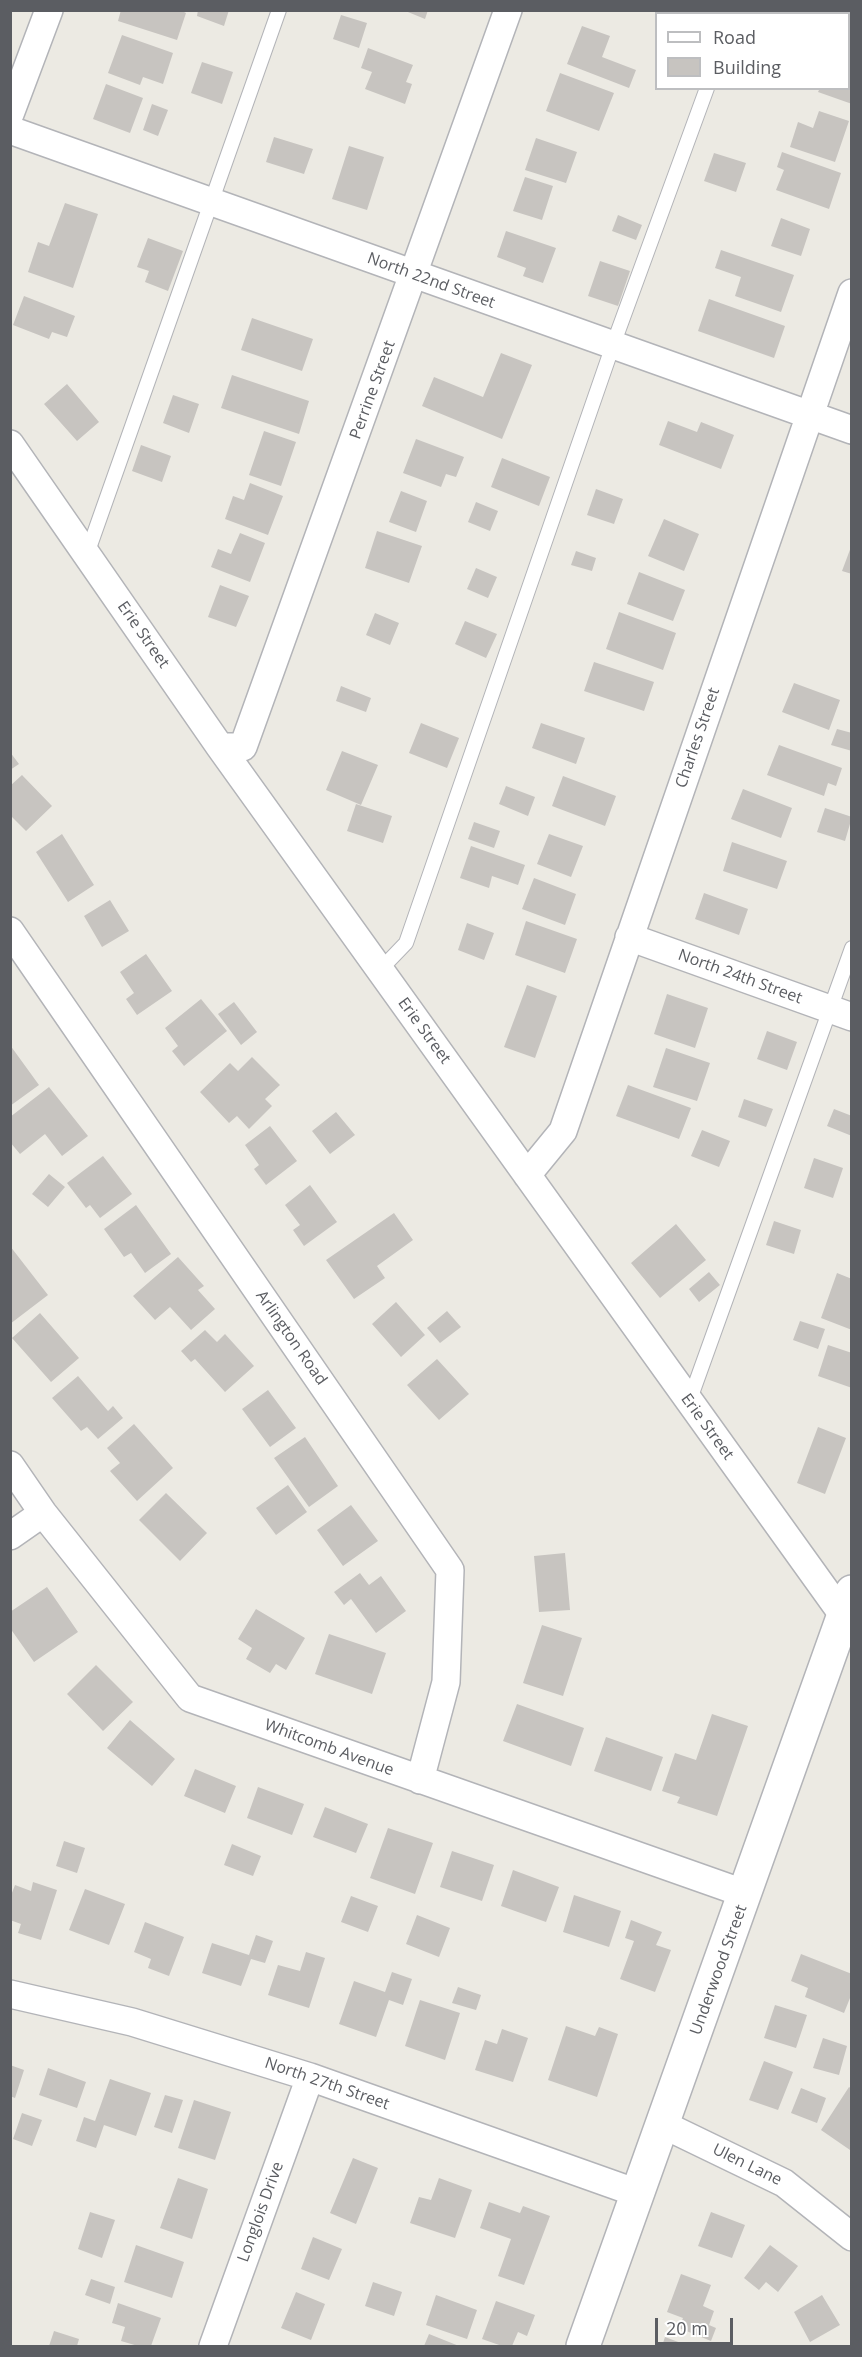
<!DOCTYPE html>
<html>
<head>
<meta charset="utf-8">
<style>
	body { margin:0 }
	#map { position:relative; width:862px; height:2357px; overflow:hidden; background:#eceae3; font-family:"Open Sans",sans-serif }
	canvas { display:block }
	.frame { position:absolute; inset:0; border:12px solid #5b5d62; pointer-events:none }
	.legend { position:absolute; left:655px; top:12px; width:195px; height:78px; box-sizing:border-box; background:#fff; border:2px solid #bdbec0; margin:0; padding:8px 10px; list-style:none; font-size:18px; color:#5b5d62 }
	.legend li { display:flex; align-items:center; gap:12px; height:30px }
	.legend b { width:30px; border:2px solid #bdbec0 }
	.scale { position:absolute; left:655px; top:2318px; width:78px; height:27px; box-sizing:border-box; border:3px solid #5b5d62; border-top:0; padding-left:8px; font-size:18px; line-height:21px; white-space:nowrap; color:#5b5d62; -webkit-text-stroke:4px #fff; paint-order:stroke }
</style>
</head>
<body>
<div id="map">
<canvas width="862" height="2357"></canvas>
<div class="frame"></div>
<ul class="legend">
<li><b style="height:8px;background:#fff"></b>Road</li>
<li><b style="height:16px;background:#c7c4c0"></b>Building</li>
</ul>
<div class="scale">20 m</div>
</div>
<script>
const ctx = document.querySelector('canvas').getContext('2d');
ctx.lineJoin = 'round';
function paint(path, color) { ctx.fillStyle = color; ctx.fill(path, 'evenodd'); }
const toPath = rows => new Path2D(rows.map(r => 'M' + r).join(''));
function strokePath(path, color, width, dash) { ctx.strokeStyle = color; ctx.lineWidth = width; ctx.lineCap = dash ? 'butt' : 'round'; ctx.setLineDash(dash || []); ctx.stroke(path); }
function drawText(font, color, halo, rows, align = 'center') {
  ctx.font = font + ' "Open Sans",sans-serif'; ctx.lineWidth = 4.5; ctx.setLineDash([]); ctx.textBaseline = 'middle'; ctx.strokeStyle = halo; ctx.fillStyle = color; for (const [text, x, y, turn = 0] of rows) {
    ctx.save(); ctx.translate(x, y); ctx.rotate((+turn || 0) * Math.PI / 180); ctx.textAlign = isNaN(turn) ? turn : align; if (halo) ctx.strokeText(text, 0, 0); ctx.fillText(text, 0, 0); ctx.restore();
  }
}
paint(toPath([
	[121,10,180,10,186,13,177,40,118,21],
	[198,10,229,10,224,26,197,16],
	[403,10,428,10,425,19],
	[341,15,367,23,359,48,333,39],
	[582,26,610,36,602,57,636,70,629,88,567,64],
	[122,35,173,53,163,84,143,77,140,85,108,73],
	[368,48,413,65,406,82,412,84,405,104,365,89,372,72,361,68],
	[202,62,233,72,222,104,191,93],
	[848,69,852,70,852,104,818,92,820,88,848,88],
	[560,73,614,93,599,131,546,111],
	[106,84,143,98,130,133,93,119],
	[152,104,168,110,158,136,143,130],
	[819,111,849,121,835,162,790,147,798,122,813,128],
	[274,137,313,149,304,174,266,162],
	[536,138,577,152,566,183,525,170],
	[349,146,384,157,367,210,332,199],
	[782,152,841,173,829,209,776,190,784,170,777,167],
	[714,153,746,163,736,192,704,181],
	[525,177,553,186,542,220,513,211],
	[65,203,98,214,73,288,28,272,38,242,49,246],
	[618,215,642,225,636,240,612,231],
	[781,218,810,229,801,256,771,246],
	[506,231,556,248,543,283,523,276,526,268,497,257],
	[148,238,183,251,168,291,145,282,149,271,137,267],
	[721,250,794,275,781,312,735,296,741,277,715,268],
	[600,261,630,271,618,306,588,296],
	[24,296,75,316,67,337,52,332,49,339,13,325],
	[709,299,785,326,774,358,698,331],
	[252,318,313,339,302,371,241,350],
	[501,353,532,365,502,439,422,406,434,377,483,397],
	[232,375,309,401,299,434,221,408],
	[67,384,99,422,77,441,44,404],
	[173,395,199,404,189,433,163,423],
	[668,421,697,432,701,422,734,435,721,469,659,445],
	[264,431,296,442,281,486,249,475],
	[416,439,464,457,456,477,446,474,441,487,403,473],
	[141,445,171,456,162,482,132,471],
	[502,458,550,477,539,506,491,487],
	[250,483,283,496,268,535,225,519,233,496,244,500],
	[596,489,623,499,614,524,587,515],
	[401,491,427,501,416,532,389,522],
	[476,502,498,511,490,531,468,522],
	[664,519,699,534,684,571,648,556],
	[377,531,422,546,409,583,365,568],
	[240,533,265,543,250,582,211,567,218,549,231,554],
	[851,547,852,547,852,574,842,571],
	[576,551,596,558,592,571,571,565],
	[476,568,497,577,488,598,467,589],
	[639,572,685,590,673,621,627,604],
	[220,585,249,596,236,627,208,617],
	[619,612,676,633,663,670,606,649],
	[375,613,399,623,390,645,366,635],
	[465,621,497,634,486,658,455,644],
	[594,662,654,682,644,711,584,691],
	[794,683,840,700,829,730,782,712],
	[341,686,371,698,366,712,336,701],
	[421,723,459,738,447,768,409,753],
	[541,723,585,738,576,764,532,748],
	[837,729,852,733,852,751,831,745],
	[779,745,842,768,836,786,828,783,824,796,767,775],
	[342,751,378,765,361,805,326,790],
	[10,752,19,764,10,770],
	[22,775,52,806,26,831,10,815,10,786],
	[563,776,616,796,605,826,552,806],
	[506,786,535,797,528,816,499,804],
	[743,789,792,808,781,838,731,819],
	[356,804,392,816,383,843,347,831],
	[825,808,852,817,845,841,817,832],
	[474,822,500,831,494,848,468,839],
	[62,834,94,885,68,902,36,852],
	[549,834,583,846,571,877,537,864],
	[732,842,787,861,777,889,723,871],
	[471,846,525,865,518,885,492,876,489,888,460,878],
	[534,878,576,894,565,925,522,909],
	[704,893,748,909,739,935,695,919],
	[110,900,129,931,102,947,84,916],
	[526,921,577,939,565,973,515,955],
	[467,923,494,933,484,960,458,950],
	[146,954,172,991,137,1015,126,999,134,993,120,972],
	[527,985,557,996,535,1058,504,1047],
	[667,994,708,1008,695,1048,654,1034],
	[201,999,227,1031,184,1066,172,1051,178,1046,165,1028],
	[234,1002,257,1032,241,1045,218,1014],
	[767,1031,797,1042,787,1070,757,1059],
	[10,1045,39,1085,10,1106],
	[666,1048,710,1063,697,1101,653,1087],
	[252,1057,280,1085,265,1099,272,1106,249,1129,237,1116,229,1123,200,1092,230,1063,238,1071],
	[628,1085,691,1108,679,1139,616,1116],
	[49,1087,88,1136,62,1156,45,1134,20,1154,10,1142,10,1117],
	[744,1099,773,1109,766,1127,738,1117],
	[834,1109,852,1116,852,1136,827,1126],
	[336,1112,355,1135,330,1154,312,1131],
	[270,1126,297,1161,266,1185,254,1169,259,1165,245,1145],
	[702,1130,730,1141,719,1167,691,1156],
	[103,1156,132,1194,100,1218,90,1205,86,1208,67,1183],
	[814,1158,843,1168,833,1198,804,1188],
	[49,1174,65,1187,48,1207,32,1194],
	[310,1185,337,1222,304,1246,293,1230,300,1225,285,1205],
	[136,1205,171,1254,145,1273,131,1253,124,1257,104,1229],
	[394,1213,413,1240,377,1266,385,1278,354,1299,326,1260],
	[774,1221,801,1230,794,1254,766,1245],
	[676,1224,706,1260,660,1298,631,1263],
	[10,1246,48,1295,10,1324],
	[178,1257,204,1286,198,1290,215,1309,191,1330,170,1307,155,1320,133,1296],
	[709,1272,720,1285,699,1302,689,1289],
	[837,1273,852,1279,852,1330,821,1318],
	[396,1302,425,1335,401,1357,372,1324],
	[447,1311,461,1327,440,1343,427,1328],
	[40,1313,79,1358,51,1382,12,1338],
	[800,1321,825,1329,818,1349,793,1340],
	[205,1330,217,1342,225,1334,254,1366,225,1392,195,1359,191,1362,181,1351],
	[828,1345,852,1353,852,1388,818,1376],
	[437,1359,469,1394,439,1420,407,1385],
	[78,1376,108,1411,113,1406,123,1418,98,1439,87,1427,81,1431,52,1398],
	[268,1390,296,1428,270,1447,242,1409],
	[134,1424,173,1468,137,1501,110,1471,120,1463,107,1448],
	[818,1427,846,1438,825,1494,797,1483],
	[305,1437,338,1486,309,1507,274,1458],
	[288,1485,307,1512,276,1535,256,1508],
	[166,1493,207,1533,180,1561,139,1520],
	[351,1505,378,1541,343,1566,317,1530],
	[565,1553,570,1610,539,1612,534,1556],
	[360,1573,369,1585,381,1576,406,1611,376,1633,351,1599,344,1605,334,1592],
	[47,1587,78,1632,34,1662,10,1628,10,1612],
	[256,1609,305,1638,286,1670,276,1664,270,1673,246,1659,252,1648,238,1639],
	[542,1625,582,1638,563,1696,523,1683],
	[329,1634,386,1653,372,1694,315,1674],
	[96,1665,133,1702,103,1731,67,1694],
	[517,1704,584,1728,571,1766,503,1741],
	[712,1714,748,1726,717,1816,677,1803,680,1797,662,1791,675,1753,696,1760],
	[130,1720,175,1759,152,1786,107,1748],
	[606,1737,663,1757,651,1791,594,1771],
	[195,1769,236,1786,225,1813,184,1796],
	[258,1787,304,1804,292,1835,247,1818],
	[325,1807,368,1824,356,1853,313,1837],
	[388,1828,433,1843,415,1894,370,1878],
	[64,1841,85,1848,77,1873,56,1866],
	[232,1844,261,1856,253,1876,224,1865],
	[452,1851,494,1865,482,1901,440,1887],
	[513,1870,559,1887,546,1922,501,1906],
	[33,1882,57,1890,41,1940,18,1933,21,1924,10,1920,10,1898,15,1885,31,1891],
	[85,1889,125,1904,109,1945,69,1930],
	[574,1895,621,1911,609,1947,563,1932],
	[351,1896,378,1906,368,1932,341,1922],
	[417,1915,450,1928,439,1957,406,1944],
	[631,1920,662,1932,656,1945,671,1950,655,1992,620,1979,634,1941,625,1938],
	[145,1922,184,1937,169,1976,148,1968,151,1959,134,1952],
	[256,1935,273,1941,265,1963,251,1959,241,1986,202,1973,212,1943,249,1955],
	[306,1952,325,1958,309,2008,268,1995,278,1965,300,1971],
	[801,1954,852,1974,852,1993,844,2013,805,1997,808,1988,791,1981],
	[392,1972,412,1979,403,2005,389,2000,376,2037,339,2024,354,1981,385,1992],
	[458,1987,481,1995,476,2010,452,2003],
	[420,2000,460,2013,445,2060,405,2046],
	[775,2005,807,2015,796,2048,764,2038],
	[566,2026,595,2036,599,2027,618,2034,597,2097,548,2080],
	[502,2029,528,2038,513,2082,475,2070,485,2040,497,2044],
	[823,2038,847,2046,839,2075,813,2068],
	[764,2061,793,2072,778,2110,749,2100],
	[10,2065,24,2070,15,2098,10,2096],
	[48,2068,86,2082,77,2108,39,2095],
	[110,2079,151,2093,136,2136,104,2125,96,2148,76,2141,84,2117,95,2121],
	[849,2087,852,2089,850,2150,821,2130],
	[801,2088,826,2098,817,2123,791,2113],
	[165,2095,183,2100,172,2133,154,2127],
	[194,2100,231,2112,215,2160,178,2148],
	[22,2113,42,2120,32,2146,13,2139],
	[353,2158,378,2168,356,2224,330,2213],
	[178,2178,208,2189,192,2239,160,2228],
	[439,2178,472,2190,455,2238,410,2223,419,2197,431,2200],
	[489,2202,520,2213,523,2206,550,2216,524,2285,498,2276,511,2239,480,2228],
	[90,2212,115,2220,102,2258,78,2249],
	[711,2212,745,2225,732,2258,698,2246],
	[313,2237,342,2249,329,2280,301,2269],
	[136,2245,184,2262,172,2298,124,2282],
	[770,2245,798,2266,778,2292,766,2282,759,2290,744,2278],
	[681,2274,711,2285,703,2306,714,2311,709,2325,716,2328,711,2341,679,2328,683,2318,667,2312],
	[91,2279,115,2287,110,2304,85,2295],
	[373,2282,402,2292,394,2316,365,2306],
	[296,2292,325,2304,311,2340,281,2328],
	[436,2295,477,2310,467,2339,426,2325],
	[822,2295,840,2325,810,2342,794,2312],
	[496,2301,535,2315,527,2336,518,2332,512,2346,502,2346,482,2339],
	[118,2303,161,2318,151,2346,138,2346,121,2341,125,2327,112,2323],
	[54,2331,79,2339,77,2346,49,2346],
	[429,2334,459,2346,424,2346],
	[665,2337,689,2346,662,2346]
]), '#c7c4c0');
const service = toPath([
	[734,14,735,10],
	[87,554,279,10],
	[380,970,406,943,613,345,707,88],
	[689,1402,852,948]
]);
const minor = toPath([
	[10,114,49,10],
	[10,130,852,430],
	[10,444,220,747,843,1615],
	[220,747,243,747,508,10],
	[10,931,450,1570,446,1682,420,1780],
	[629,937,852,1017],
	[527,1175,563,1131,852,293],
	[10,1465,43,1513,190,1698,746,1894],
	[10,1536,43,1513],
	[10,1994,132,2022,310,2077,637,2193],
	[664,2125,784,2183,852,2237],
	[213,2346,310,2077]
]);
const tertiary = toPath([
	[583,2346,852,1592]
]);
strokePath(service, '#b3b4b8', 16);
strokePath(minor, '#b3b4b8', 30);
strokePath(tertiary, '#b3b4b8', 36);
strokePath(service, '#fff', 14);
strokePath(minor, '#fff', 27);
strokePath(tertiary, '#fff', 33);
drawText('16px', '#5b5d62', '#fff', [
	["North 22nd Street",431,281,20],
	["Perrine Street",373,390,-70],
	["Erie Street",143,635,55],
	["Charles Street",698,738,-71],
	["North 24th Street",740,977,20],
	["Erie Street",424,1031,54],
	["Arlington Road",291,1338,55],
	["Erie Street",707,1427,54],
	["Whitcomb Avenue",329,1748,20],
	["Underwood Street",719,1970,-70],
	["North 27th Street",327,2084,19],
	["Ulen Lane",747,2165,26],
	["Longlois Drive",261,2212,-70]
]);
</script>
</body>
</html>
